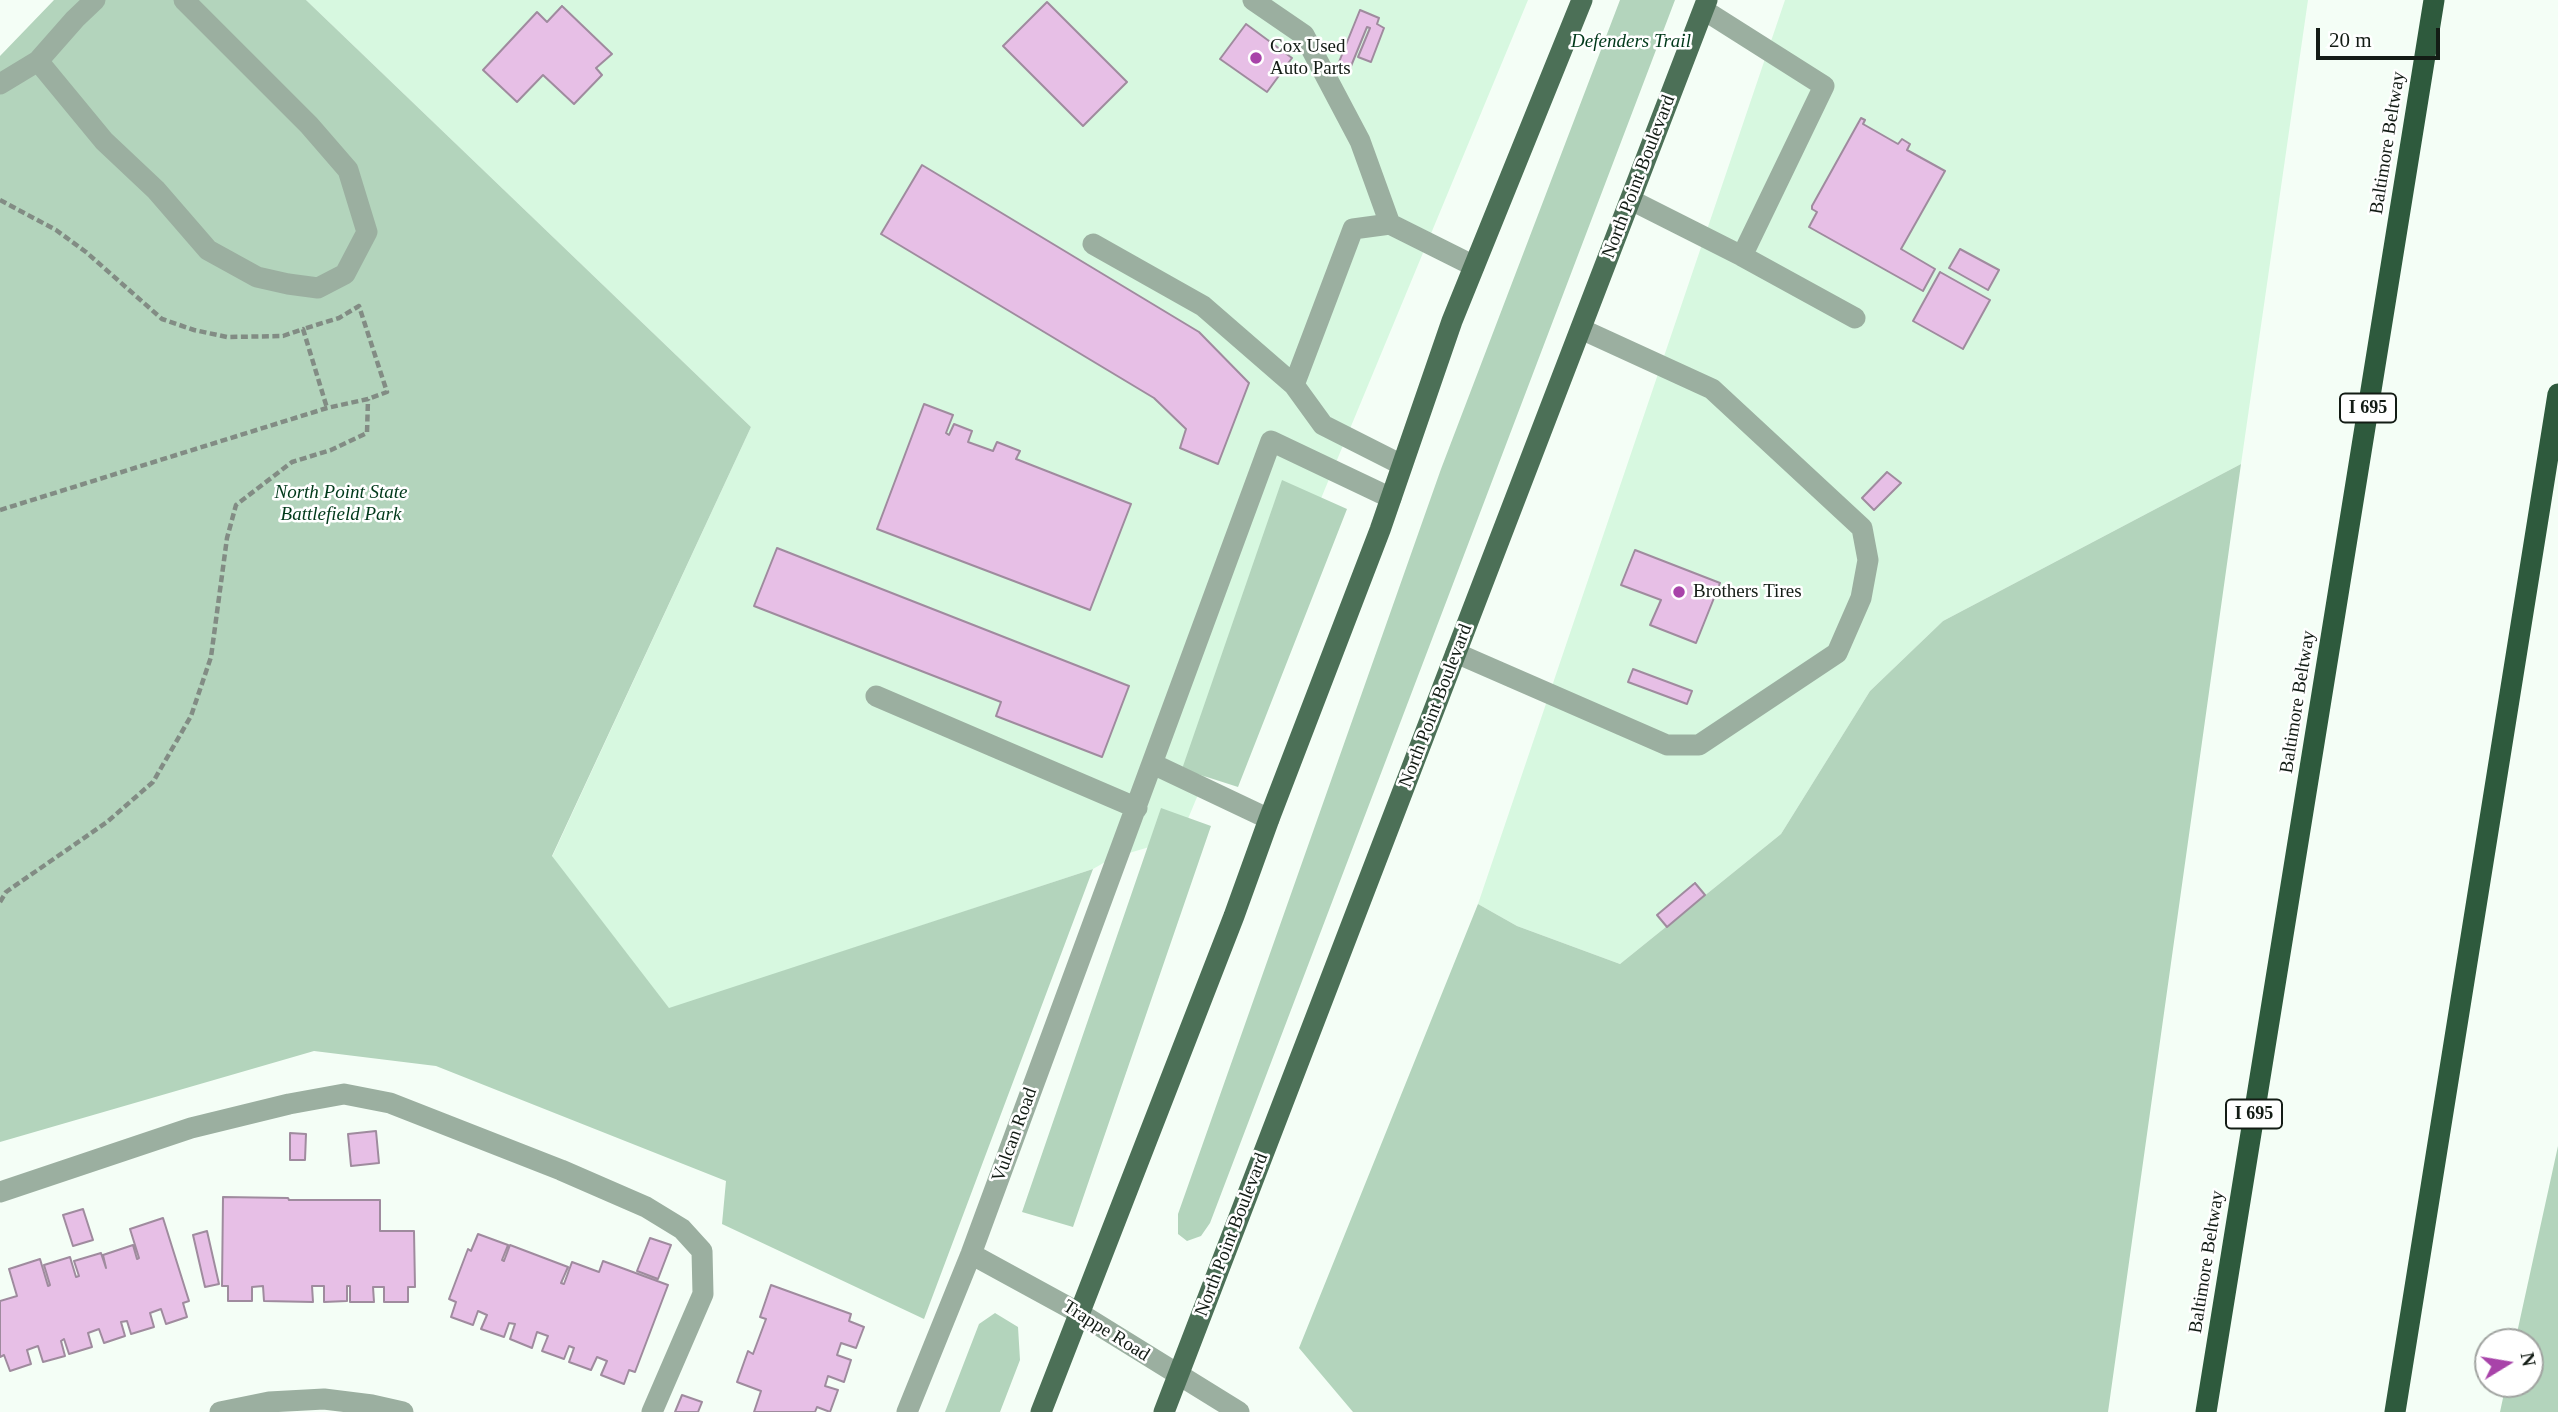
<!DOCTYPE html>
<html>
<head>
<meta charset="utf-8">
<style>
	body { margin:0 }
	#map { position:relative; width:2558px; height:1412px; overflow:hidden; background:#f4fef6; font-family:Georgia,serif }
	canvas { display:block }
	.north { position:absolute; left:2474px; top:1328px; width:70px; height:70px; box-sizing:border-box; background:#fff; border:2px solid #a1a4a1; border-radius:50%; rotate:79deg; font-size:19px; font-weight:700; line-height:28px; text-align:center; color:#131c15 }
	.north::after { content:''; display:block; margin:auto; width:24px; height:32px; background:#a843a9; clip-path:polygon(50% 0,100% 100%,50% 72%,0 100%) }
	.scale { position:absolute; left:2316px; top:28px; width:124px; height:32px; box-sizing:border-box; border:4px solid #131c15; border-top:0; padding-left:9px; font-size:21px; line-height:24px; white-space:nowrap; color:#131c15; -webkit-text-stroke:5px #fff; paint-order:stroke }
</style>
</head>
<body>
<div id="map">
<canvas width="2558" height="1412"></canvas>
<div class="north">N</div>
<div class="scale">20 m</div>
</div>
<script>
const ctx = document.querySelector('canvas').getContext('2d');
ctx.lineJoin = 'round';
function paint(path, color) { ctx.fillStyle = color; ctx.fill(path, 'evenodd'); }
const toPath = rows => new Path2D(rows.map(r => 'M' + r).join(''));
function strokePath(path, color, width, dash) { ctx.strokeStyle = color; ctx.lineWidth = width; ctx.lineCap = dash ? 'butt' : 'round'; ctx.setLineDash(dash || []); ctx.stroke(path); }
function drawText(font, color, halo, rows, align = 'center') {
  ctx.font = font + ' Georgia,serif'; ctx.lineWidth = 5; ctx.setLineDash([]); ctx.textBaseline = 'middle'; ctx.strokeStyle = halo; ctx.fillStyle = color; for (const [text, x, y, turn = 0] of rows) {
    ctx.save(); ctx.translate(x, y); ctx.rotate((+turn || 0) * Math.PI / 180); ctx.textAlign = isNaN(turn) ? turn : align; if (halo) ctx.strokeText(text, 0, 0); ctx.fillText(text, 0, 0); ctx.restore();
  }
}
paint(toPath([
	[306,0,1528,0,1180,838,1112,858,1093,869,669,1009,552,857,751,427],
	[1785,0,2308,0,2241,464,1943,621,1870,691,1781,834,1620,964,1517,926,1478,904]
]), '#d7f8e0');
paint(toPath([
	[54,0,306,0,751,427,552,856,669,1008,1093,869,924,1319,722,1224,726,1181,436,1066,314,1051,0,1142,0,56],
	[1620,0,1675,0,1210,1223,1201,1236,1187,1241,1178,1234,1178,1214,1441,469],
	[2241,464,2108,1412,1353,1412,1299,1348,1478,904,1517,926,1620,964,1781,834,1870,691,1943,621],
	[1282,480,1347,509,1238,787,1182,769],
	[1161,808,1211,826,1073,1227,1022,1212],
	[2558,1146,2558,1412,2500,1412,2506,1384,2530,1384,2530,1342,2515,1342],
	[995,1313,1018,1327,1020,1360,1000,1412,945,1412,979,1324]
]), '#b3d4bc');
const building = toPath([
	[1047,2,1127,82,1083,126,1003,46,1047,2],
	[562,6,612,54,596,68,602,75,574,104,543,75,517,102,483,70,537,12,547,22,562,6],
	[1360,10,1379,18,1377,24,1384,28,1371,62,1358,57,1370,28,1367,27,1349,71,1337,67,1360,10],
	[1246,24,1292,58,1267,92,1220,59,1246,24],
	[1861,118,1865,120,1863,124,1898,144,1902,139,1910,144,1907,150,1945,171,1901,249,1935,269,1923,291,1809,227,1817,212,1812,209,1812,206,1861,118],
	[922,165,1199,332,1249,383,1218,464,1180,448,1186,429,1154,398,881,234,922,165],
	[1960,249,1999,270,1988,290,1949,268,1960,249],
	[1940,272,1990,300,1963,349,1913,321,1940,272],
	[924,404,953,415,946,433,949,435,954,424,972,431,968,442,993,451,997,442,1020,451,1016,459,1131,504,1090,610,877,529,924,404],
	[1887,472,1901,483,1874,510,1862,498,1887,472],
	[777,548,1129,686,1102,757,996,716,1001,702,754,606,777,548],
	[1635,550,1720,583,1696,643,1650,625,1661,600,1621,585,1635,550],
	[1633,669,1692,691,1687,704,1628,682,1633,669],
	[1695,883,1705,895,1667,927,1657,915,1695,883],
	[376,1131,379,1163,351,1166,348,1134,376,1131],
	[290,1133,306,1134,305,1160,290,1160,290,1133],
	[223,1197,288,1198,289,1200,380,1200,380,1231,414,1231,415,1287,408,1287,408,1302,384,1302,384,1287,373,1287,374,1302,350,1302,350,1286,347,1286,347,1301,324,1302,324,1286,312,1286,313,1302,264,1301,263,1286,252,1287,252,1301,228,1301,228,1286,222,1286,223,1197],
	[83,1209,93,1240,73,1246,63,1215,83,1209],
	[163,1218,189,1301,183,1303,187,1317,166,1324,161,1309,150,1313,154,1327,131,1334,127,1321,121,1322,125,1336,104,1343,99,1329,88,1333,92,1347,69,1354,64,1339,61,1341,65,1356,43,1362,38,1346,27,1350,31,1364,10,1371,4,1355,0,1357,0,1301,17,1296,9,1269,40,1259,48,1286,50,1285,44,1265,70,1257,76,1277,79,1276,74,1261,101,1253,106,1268,103,1255,133,1245,137,1259,139,1258,130,1229,163,1218],
	[207,1231,219,1284,205,1287,193,1235,207,1231],
	[478,1234,508,1245,502,1260,504,1261,510,1245,568,1267,561,1283,564,1284,572,1262,599,1272,603,1261,668,1285,635,1372,629,1370,624,1384,601,1375,607,1361,597,1357,591,1370,569,1362,574,1348,569,1346,564,1359,542,1351,548,1336,537,1332,532,1348,510,1339,515,1324,509,1323,504,1337,481,1329,487,1315,478,1311,473,1325,451,1317,456,1302,449,1299,468,1249,471,1251,478,1234],
	[650,1238,671,1245,658,1279,637,1271,650,1238],
	[771,1285,851,1314,849,1321,864,1327,856,1348,841,1343,837,1355,851,1360,844,1382,828,1376,825,1386,838,1390,830,1412,817,1407,815,1412,754,1412,761,1391,737,1382,748,1351,753,1354,766,1319,760,1317,771,1285],
	[682,1395,702,1402,698,1412,675,1412,682,1395]
]);
paint(building, '#e7bfe6');
strokePath(building, '#9f8b9e', 2);
strokePath(toPath([
	[0,200,56,230,86,252,162,319,194,330,227,337,283,336,303,329,327,408],
	[0,510,327,408,368,399,387,392,359,306,339,318,303,329],
	[0,902,6,892,107,822,153,782,191,716,211,657,227,538,236,505,292,462,331,450,367,433,368,399]
]), '#828c84', 4.5, [7, 3.5]);
strokePath(toPath([
	[1253,0,1304,35,1360,141,1390,224],
	[38,61,104,141,156,190,208,250,257,277,288,284,318,288,345,274,367,232,348,170,309,125,184,0],
	[0,84,38,61,75,19,95,0],
	[1631,200,1742,256,1824,86,1704,10],
	[1093,244,1203,306,1294,385],
	[1742,256,1855,318],
	[1402,465,1323,425,1294,385,1353,229,1390,224,1474,266],
	[1456,653,1667,745,1699,745,1837,653,1861,598,1868,560,1862,528,1712,389,1581,329],
	[876,696,1137,808],
	[1153,764,1269,819],
	[0,1192,191,1128,289,1104,344,1094,390,1103,561,1170,646,1207,682,1229,702,1251,703,1294,652,1412],
	[971,1254,1079,1313,1239,1412],
	[220,1412,269,1402,324,1399,372,1405,403,1412],
	[907,1412,971,1254,1271,441,1391,498]
]), '#9bafa0', 21);
strokePath(toPath([
	[1041,1412,1234,916,1269,819,1380,530,1452,321,1582,0],
	[1164,1412,1707,0]
]), '#4c7057', 21);
strokePath(toPath([
	[2206,1412,2434,0],
	[2395,1412,2558,394]
]), '#2e5a3d', 21);
for (const [x, y, r, color] of [
	[1256,58,7,"#a843a9"],
	[1679,592,7,"#a843a9"]
]) { const dot = new Path2D(); dot.arc(x, y, r, 0, 2 * Math.PI); ctx.fillStyle = color; ctx.fill(dot); strokePath(dot, '#fff', 2.5); }
for (const [x, y, w] of [
	[2368,408,56],
	[2254,1114,56]
]) { const box = new Path2D(); box.roundRect(x - w / 2, y - 14.5, w, 29, 5); ctx.fillStyle = '#fff'; ctx.fill(box); strokePath(box, '#131c15', 2); }
drawText('bold 18px', '#131c15', null, [
	["I 695",2368,408],
	["I 695",2254,1114]
]);
drawText('italic 19px', '#00391a', '#fff', [
	["Defenders Trail",1631,42],
	["North Point State",341,493],
	["Battlefield Park",341,515]
]);
drawText('19px', '#131c15', '#fff', [
	["Cox Used",1270,47],
	["Auto Parts",1270,69],
	["Brothers Tires",1693,592]
], 'left');
drawText('19px', '#131c15', '#fff', [
	["Baltimore Beltway",2388,143,-81],
	["North Point Boulevard",1639,177,-69],
	["Baltimore Beltway",2298,702,-81],
	["North Point Boulevard",1436,706,-69],
	["Vulcan Road",1015,1135,-70],
	["North Point Boulevard",1232,1235,-69],
	["Baltimore Beltway",2207,1262,-81],
	["Trappe Road",1106,1331,32]
]);
</script>
</body>
</html>
